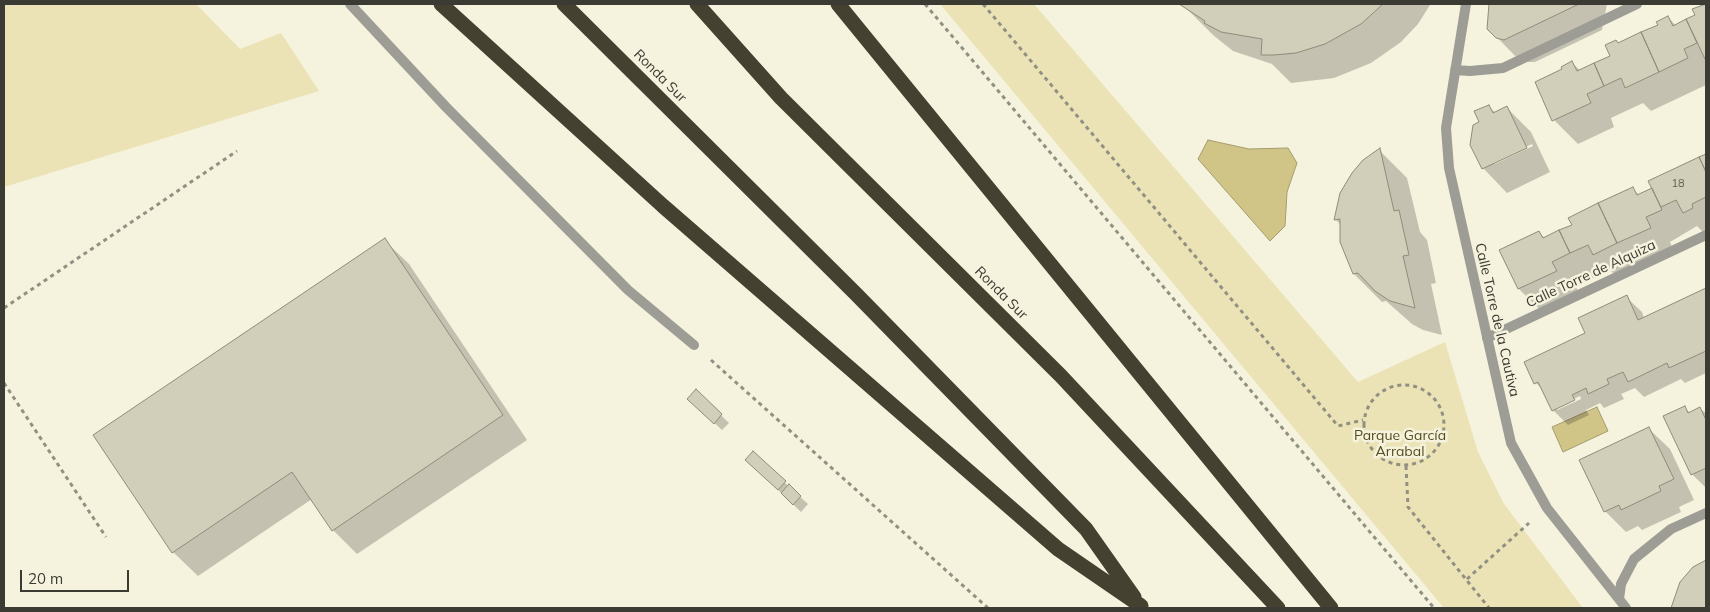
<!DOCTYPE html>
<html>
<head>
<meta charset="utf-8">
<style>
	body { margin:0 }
	#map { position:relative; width:1710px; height:612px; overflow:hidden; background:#f5f2dd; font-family:Mulish,sans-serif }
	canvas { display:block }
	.frame { position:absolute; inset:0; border:5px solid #3c3b33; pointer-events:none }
	.scale { position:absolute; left:20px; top:570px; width:109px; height:22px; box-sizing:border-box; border:2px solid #3c3b33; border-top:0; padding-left:6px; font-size:15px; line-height:18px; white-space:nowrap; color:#3c3b33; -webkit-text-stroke:4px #f5f2dd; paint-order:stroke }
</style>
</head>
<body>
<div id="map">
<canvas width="1710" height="612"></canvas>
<div class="frame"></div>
<div class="scale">20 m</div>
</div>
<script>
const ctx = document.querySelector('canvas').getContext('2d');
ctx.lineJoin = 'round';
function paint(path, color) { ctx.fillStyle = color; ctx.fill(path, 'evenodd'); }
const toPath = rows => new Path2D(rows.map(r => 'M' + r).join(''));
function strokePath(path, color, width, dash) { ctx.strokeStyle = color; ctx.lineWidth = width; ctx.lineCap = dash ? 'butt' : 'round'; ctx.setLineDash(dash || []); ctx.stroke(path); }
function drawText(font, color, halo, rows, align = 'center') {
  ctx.font = font + ' Mulish,sans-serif'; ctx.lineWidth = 5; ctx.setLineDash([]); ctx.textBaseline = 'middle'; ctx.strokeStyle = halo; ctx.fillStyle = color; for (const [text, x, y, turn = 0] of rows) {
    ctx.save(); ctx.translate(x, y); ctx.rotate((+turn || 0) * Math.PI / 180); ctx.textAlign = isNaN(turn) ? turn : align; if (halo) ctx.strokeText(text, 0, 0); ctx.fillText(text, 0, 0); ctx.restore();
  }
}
paint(toPath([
	[4,4,196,4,240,49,281,33,319,91,4,187],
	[940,4,1034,4,1358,382,1445,342,1478,452,1504,504,1583,608,1444,608]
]), '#ebe3b5');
const water = toPath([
	[1208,140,1249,149,1288,148,1297,163,1287,192,1285,226,1270,241,1198,159,1208,140],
	[1597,407,1608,431,1563,452,1552,427,1597,407]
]);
paint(water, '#d0c587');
strokePath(water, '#a49c6e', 1);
paint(toPath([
	[1182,4,1429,4,1430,5,1418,24,1401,42,1371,63,1334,78,1291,83,1272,64,1233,51,1213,35],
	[1490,4,1607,4,1602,30,1535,62,1521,62,1488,28],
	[1706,5,1706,85,1651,111,1643,103,1611,118,1614,127,1578,144,1554,120,1563,70,1572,63,1581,71,1611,56,1619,44,1659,25,1668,17,1676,26,1697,16,1694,10],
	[1488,106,1496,113,1507,108,1531,132,1550,172,1507,193,1483,168],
	[1532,144,1533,146,1495,164,1495,161],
	[1379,150,1407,178,1420,232,1427,240,1436,283,1431,284,1442,335,1423,330,1412,324,1386,301,1382,302,1354,274,1341,225,1335,219],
	[1706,155,1706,235,1697,226,1670,242,1674,252,1619,279,1610,270,1595,277,1576,286,1580,296,1543,313,1519,289,1539,233,1545,238,1574,225,1633,189,1639,195,1653,188,1650,181],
	[384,240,409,264,527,440,357,554,333,530,312,499,198,576,173,552],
	[1706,289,1706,373,1685,383,1681,379,1644,397,1635,388,1621,394,1624,399,1604,408,1600,403,1586,410,1589,415,1568,425,1553,410,1544,391,1536,383,1626,297,1642,312,1644,318],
	[1580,396,1581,399,1557,410,1557,407],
	[696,391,729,423,722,430,689,399],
	[1685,408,1690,413,1700,409,1706,413,1706,488,1692,474],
	[1649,429,1670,449,1694,500,1679,507,1681,512,1642,530,1638,526,1626,532,1605,511],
	[753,453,808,504,801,512,754,467],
	[1706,562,1706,608,1673,608,1698,566]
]), '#0003');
const building = toPath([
	[1179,4,1383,4,1361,24,1325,44,1296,53,1274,55,1261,55,1262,39,1221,32,1204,23,1205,21,1179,4],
	[1489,4,1579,4,1504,40,1496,38,1487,29,1489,4],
	[1706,4,1706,59,1705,59,1686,19,1695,15,1692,9,1706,4],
	[1668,16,1673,26,1686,19,1697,43,1684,49,1688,58,1659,72,1641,32,1658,25,1656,22,1668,16],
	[1641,32,1659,72,1625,88,1621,78,1604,86,1594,63,1610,56,1605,45,1616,40,1618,43,1641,32],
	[1572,61,1577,71,1594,63,1604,86,1587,94,1591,103,1552,121,1535,82,1562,69,1561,67,1572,61],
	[1489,105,1493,113,1507,106,1527,148,1482,169,1470,145,1473,125,1479,122,1474,111,1489,105],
	[1380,148,1394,211,1399,210,1409,255,1403,256,1415,308,1390,301,1375,291,1358,273,1353,274,1340,242,1340,219,1334,220,1340,193,1352,173,1363,160,1380,148],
	[1706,154,1706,172,1699,157,1706,154],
	[1699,157,1706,172,1706,197,1692,204,1693,208,1683,213,1676,200,1661,207,1648,181,1699,157],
	[1633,187,1637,195,1652,188,1662,210,1646,217,1651,228,1617,243,1598,203,1633,187],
	[1598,203,1617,243,1593,255,1588,245,1570,253,1559,230,1572,225,1568,218,1598,203],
	[1559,230,1570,253,1552,262,1557,271,1518,289,1499,250,1539,231,1543,238,1559,230],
	[385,238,503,415,332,531,292,472,172,553,93,435,385,238],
	[1706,288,1706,351,1669,368,1667,363,1628,382,1623,372,1607,379,1609,384,1588,394,1586,388,1572,395,1575,400,1552,411,1538,382,1534,384,1524,362,1585,333,1578,318,1627,295,1638,320,1706,288],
	[696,389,722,414,714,424,687,399,696,389],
	[1685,406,1688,413,1700,407,1706,420,1706,468,1691,475,1663,416,1685,406],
	[1649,427,1674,479,1659,486,1661,491,1621,510,1619,505,1604,512,1579,460,1649,427],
	[753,451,786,481,778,490,745,460,753,451],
	[789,484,801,496,793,505,781,493,789,484],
	[1706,560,1706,608,1671,608,1680,582,1693,567,1706,560]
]);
paint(building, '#d1ceba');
strokePath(building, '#8e8b79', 1);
strokePath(toPath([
	[925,4,1434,608],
	[983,4,1338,426,1363,420],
	[4,308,237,151],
	[711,360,988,608],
	[4,383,106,537],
	'1364 425a40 40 0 1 1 80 0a40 40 0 1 1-80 0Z',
	[1406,466,1408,507,1489,608],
	[1467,579,1529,523]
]), '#929082', 3, [4, 4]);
strokePath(toPath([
	[350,4,446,107,628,290,694,345],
	[1466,4,1446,128,1449,168,1511,443,1547,508,1626,608],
	[1455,70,1470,71,1503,68,1637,4],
	[1487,338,1706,235],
	[1619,599,1621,584,1634,559,1671,529,1706,513]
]), '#9e9d95', 10);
strokePath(toPath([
	[441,4,663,206,1058,549,1141,606],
	[564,4,856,294,1086,529,1134,597],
	[697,4,781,98,1061,376,1278,608],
	[838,4,1331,608]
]), '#444131', 15);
drawText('11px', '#616055', null, [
	["18",1678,184]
]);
drawText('14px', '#3c3b33', '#f5f2dd', [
	["Ronda Sur",660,76,45],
	["Calle Torre de Alquiza",1591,274,-25],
	["Ronda Sur",1001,293,45],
	["Calle Torre de la Cautiva",1497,320,77]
]);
drawText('14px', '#554d1d', '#f5f2dd', [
	["Parque García",1400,436],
	["Arrabal",1400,452]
]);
</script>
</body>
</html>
